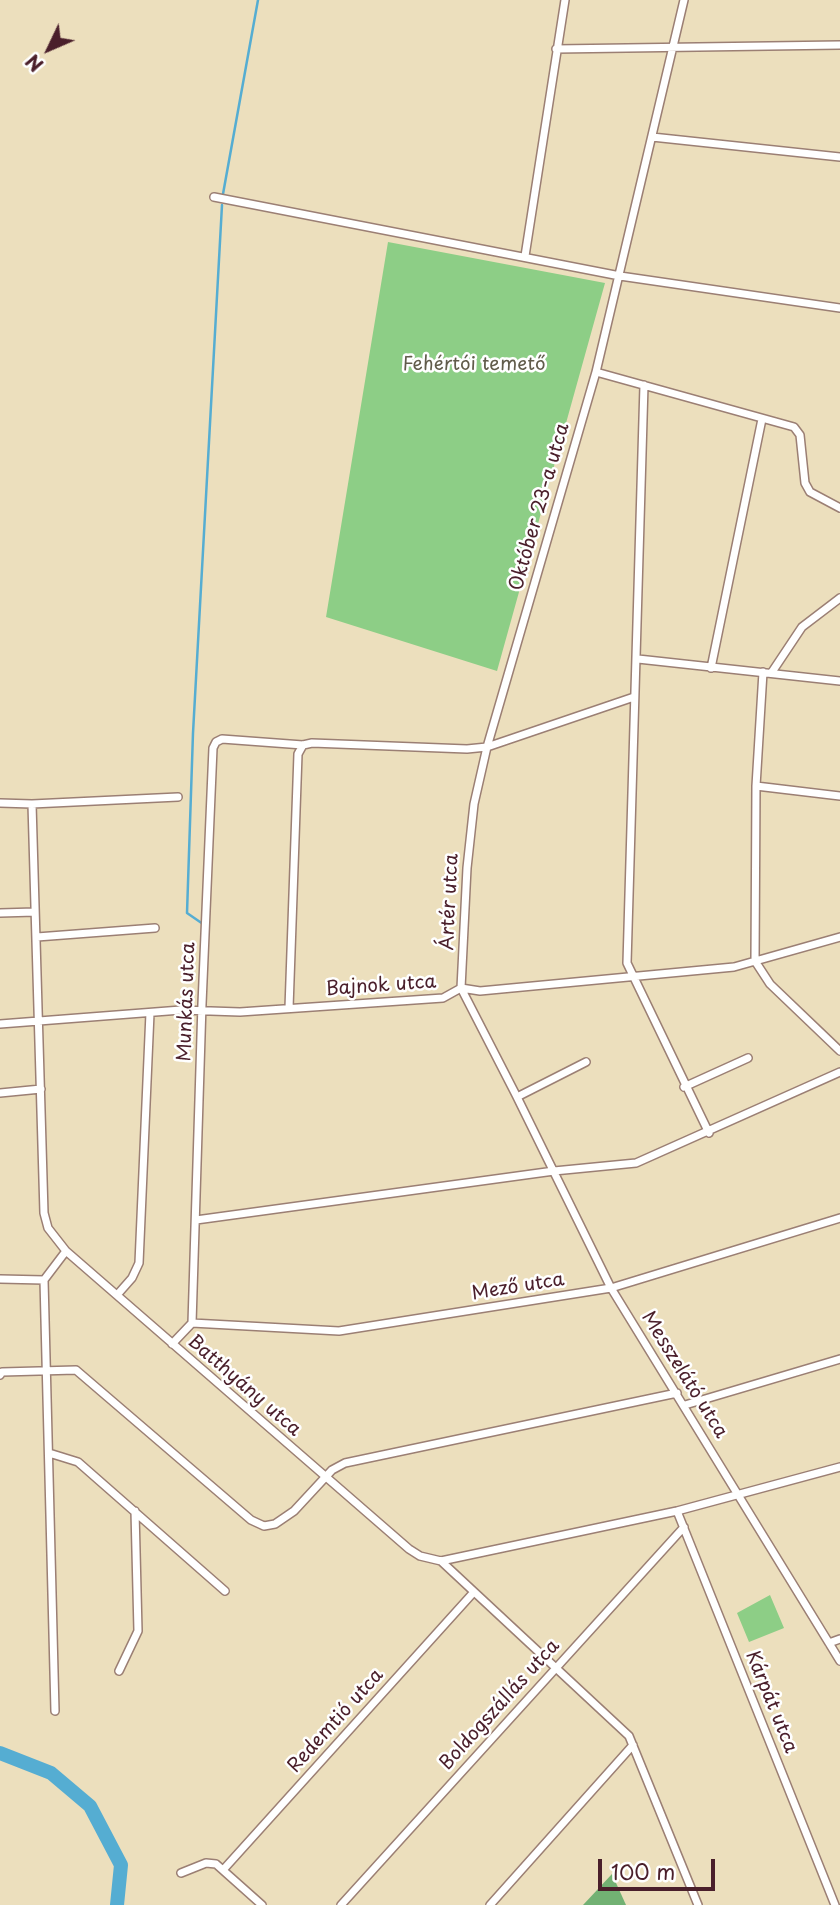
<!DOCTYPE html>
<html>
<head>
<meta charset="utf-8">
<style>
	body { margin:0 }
	#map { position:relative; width:840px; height:1905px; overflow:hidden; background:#ecdfbd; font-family:"Playpen Sans",sans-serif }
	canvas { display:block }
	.north { position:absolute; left:14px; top:14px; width:70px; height:70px; -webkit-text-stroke:5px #fff; paint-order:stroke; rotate:226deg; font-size:19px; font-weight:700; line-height:28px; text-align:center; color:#4a1f2b }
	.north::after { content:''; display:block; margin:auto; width:24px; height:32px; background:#4a1f2b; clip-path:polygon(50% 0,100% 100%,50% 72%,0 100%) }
	.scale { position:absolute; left:598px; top:1859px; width:117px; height:32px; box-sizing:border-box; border:4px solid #4a1f2b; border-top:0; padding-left:9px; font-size:21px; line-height:24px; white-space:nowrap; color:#4a1f2b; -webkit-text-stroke:5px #fff; paint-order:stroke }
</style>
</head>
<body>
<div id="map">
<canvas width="840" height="1905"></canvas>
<div class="north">N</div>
<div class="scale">100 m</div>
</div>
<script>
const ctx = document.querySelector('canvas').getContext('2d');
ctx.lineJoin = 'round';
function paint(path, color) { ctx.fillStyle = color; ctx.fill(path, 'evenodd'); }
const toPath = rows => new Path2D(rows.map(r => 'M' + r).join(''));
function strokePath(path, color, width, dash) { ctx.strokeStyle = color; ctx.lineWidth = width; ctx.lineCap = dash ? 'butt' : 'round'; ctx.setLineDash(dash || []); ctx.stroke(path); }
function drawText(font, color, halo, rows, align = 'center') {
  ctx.font = font + ' "Playpen Sans",sans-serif'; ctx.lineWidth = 5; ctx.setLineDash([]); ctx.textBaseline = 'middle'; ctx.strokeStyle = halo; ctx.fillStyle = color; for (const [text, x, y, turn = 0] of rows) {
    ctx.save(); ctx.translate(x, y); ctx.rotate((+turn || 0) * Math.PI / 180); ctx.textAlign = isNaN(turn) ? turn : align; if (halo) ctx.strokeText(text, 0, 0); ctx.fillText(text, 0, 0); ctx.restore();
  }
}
paint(toPath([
	[388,242,605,283,497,671,326,617],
	[770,1595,784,1628,749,1642,737,1613]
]), '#8dce86');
paint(toPath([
	[612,1874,626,1905,583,1905]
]), '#72b173');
strokePath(toPath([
	[223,194,258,0],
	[203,924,187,913,193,733,222,205]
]), '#55add2', 2.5);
strokePath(toPath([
	[0,1753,51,1773,90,1806,121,1865,117,1905]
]), '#55add2', 14);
const street = toPath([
	[556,49,840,45],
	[652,137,840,157],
	[214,197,620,276,840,308],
	[525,256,565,0],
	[596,372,794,427,800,435,805,483,810,492,840,508],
	[644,385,627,963,709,1133],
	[638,659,840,681],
	[711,668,762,419],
	[763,672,756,786,755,961,770,984,840,1051],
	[772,672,802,627,840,598],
	[756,786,840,796],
	[0,803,32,804,178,797],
	[32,804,44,1213,48,1228,66,1251,409,1549,420,1556,441,1561,677,1511,840,1467],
	[0,913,35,912],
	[37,937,155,928],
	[461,988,480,991,734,967,840,937],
	[289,1008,298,754,303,745],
	[0,1024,181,1010,240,1012,443,998,461,988],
	[586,1062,517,1097,461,988,467,868,474,804,487,747,596,372,684,0],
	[684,1087,748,1058],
	[0,1093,41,1089],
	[517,1097,611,1288,840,1661],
	[196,1220,554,1171,636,1163,840,1072],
	[0,1279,44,1280,66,1251],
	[44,1280,55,1711],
	[117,1295,132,1278,139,1263,150,1013],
	[192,1323,339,1331,611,1288,840,1218],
	[172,1344,192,1323,202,1004,213,748,216,742,222,739,303,745,312,743,467,749,487,747,634,697],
	[0,1375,2,1372,76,1370,251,1520,264,1526,275,1524,294,1511,332,1470,345,1463,677,1393],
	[685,1405,840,1359],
	[49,1453,78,1462,225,1591],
	[677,1511,835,1905],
	[441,1561,629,1736,698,1905],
	[829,1643,840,1639],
	[119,1671,138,1631,135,1511],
	[223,1870,473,1593],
	[181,1873,206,1863,216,1864,262,1905],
	[341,1905,684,1527],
	[490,1905,633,1745]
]);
strokePath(street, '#9b7f74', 10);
strokePath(street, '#fff', 7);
drawText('19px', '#615c4b', '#fff', [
	["Fehértói temető",474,365]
]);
drawText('19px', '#4a1f2b', '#fff', [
	["Október 23-a utca",540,507,-74],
	["Ártér utca",450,902,-87],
	["Bajnok utca",381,986,-4],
	["Munkás utca",187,1002,-88],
	["Mező utca",518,1287,-9],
	["Messzelátó utca",684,1375,58],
	["Batthyány utca",244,1386,41],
	["Kárpát utca",771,1702,68],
	["Boldogszállás utca",500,1705,-48],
	["Redemtió utca",336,1721,-48]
]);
</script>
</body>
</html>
